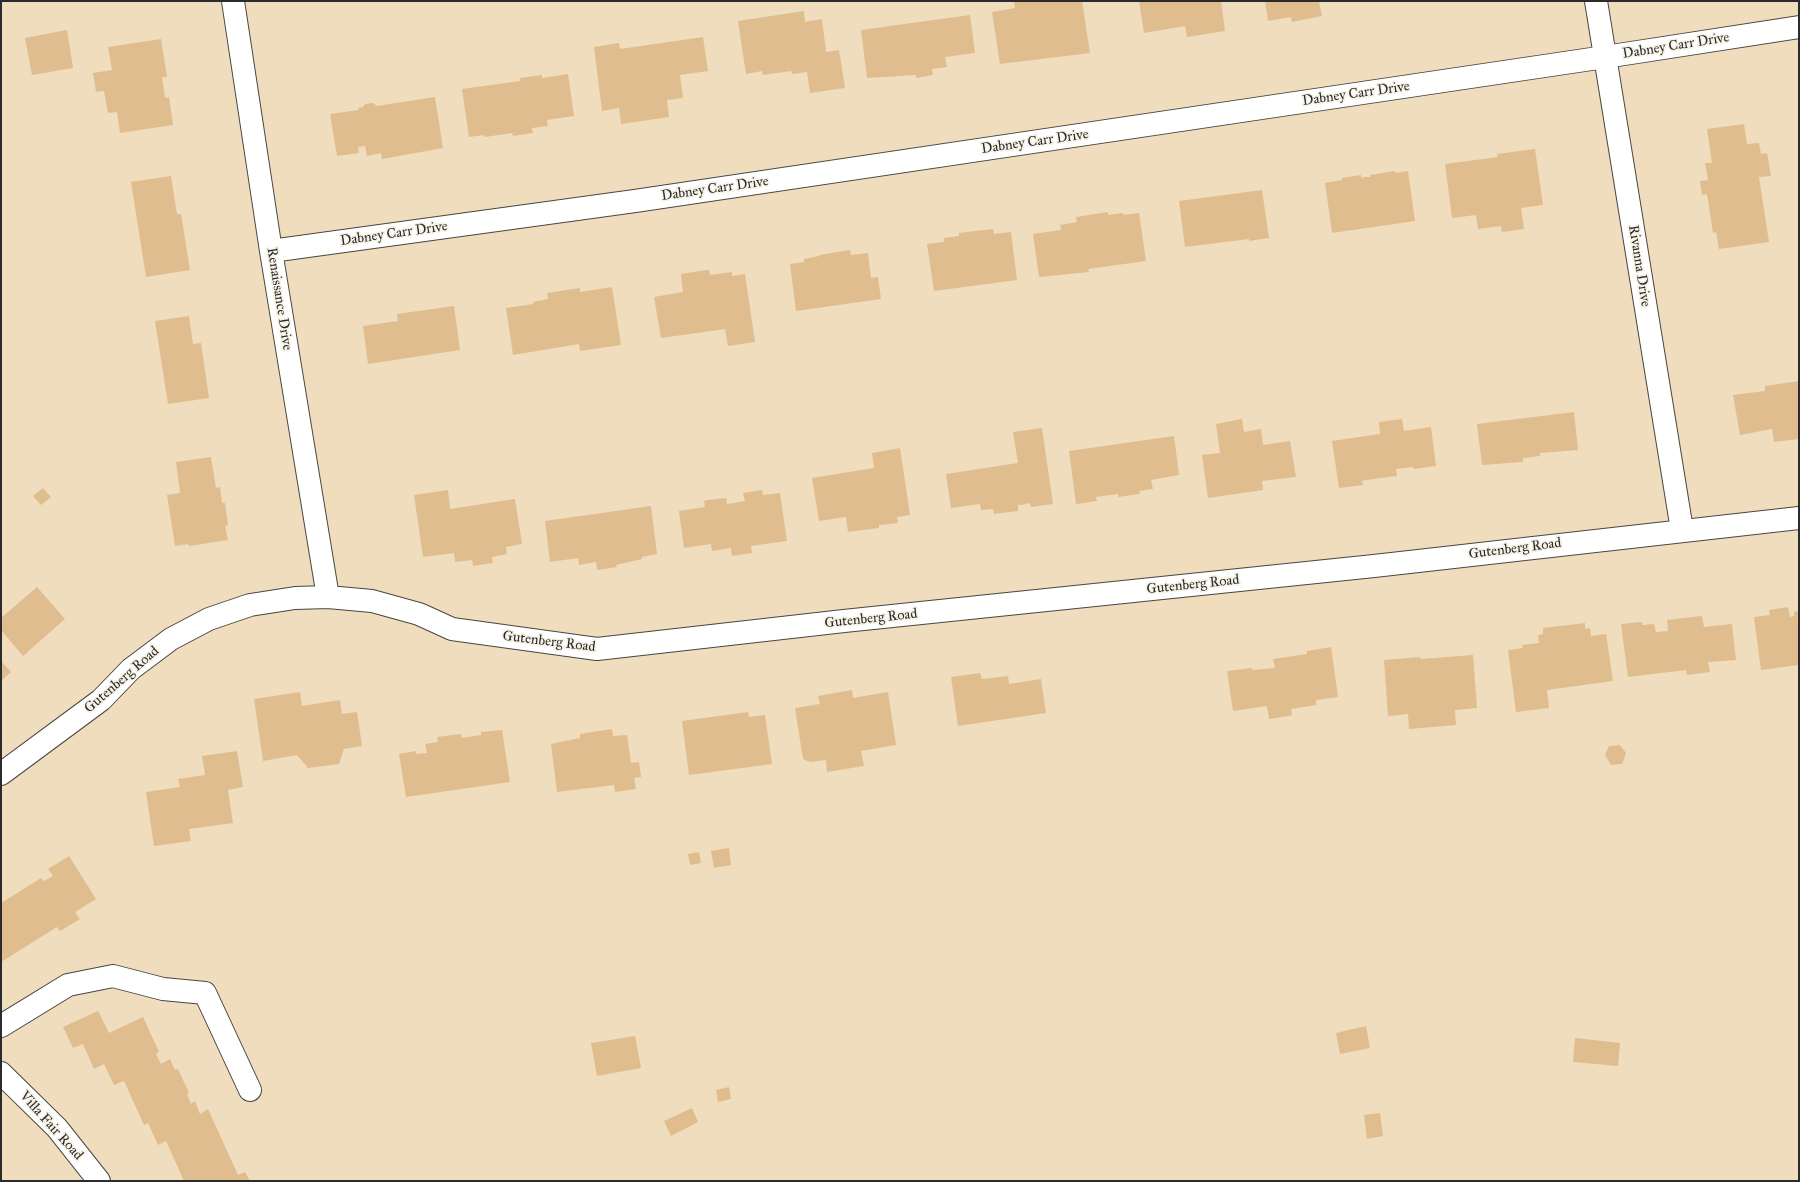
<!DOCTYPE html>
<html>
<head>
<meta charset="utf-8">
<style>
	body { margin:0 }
	#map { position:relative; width:1800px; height:1182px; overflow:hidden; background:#f0ddbe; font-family:"IM FELL Great Primer",serif }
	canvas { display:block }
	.frame { position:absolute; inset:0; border:2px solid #2b2b2b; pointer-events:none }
</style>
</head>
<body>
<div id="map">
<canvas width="1800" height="1182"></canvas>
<div class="frame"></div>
</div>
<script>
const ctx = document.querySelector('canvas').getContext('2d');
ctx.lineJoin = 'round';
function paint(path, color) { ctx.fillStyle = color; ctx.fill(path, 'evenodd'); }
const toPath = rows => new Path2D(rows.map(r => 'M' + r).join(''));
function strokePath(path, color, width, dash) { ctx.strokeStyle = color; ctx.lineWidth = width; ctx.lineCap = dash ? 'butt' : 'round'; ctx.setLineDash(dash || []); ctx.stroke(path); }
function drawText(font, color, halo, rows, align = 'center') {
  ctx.font = font + ' "IM FELL Great Primer",serif'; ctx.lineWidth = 3.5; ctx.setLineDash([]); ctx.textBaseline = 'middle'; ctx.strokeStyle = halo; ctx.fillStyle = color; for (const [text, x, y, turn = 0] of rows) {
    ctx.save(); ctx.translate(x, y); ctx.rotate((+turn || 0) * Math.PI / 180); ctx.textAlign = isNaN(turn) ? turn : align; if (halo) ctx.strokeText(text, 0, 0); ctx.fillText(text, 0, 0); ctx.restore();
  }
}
paint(toPath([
	[1014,1,1082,1,1090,53,1000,64,992,12,1015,8],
	[1139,1,1221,1,1225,31,1187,37,1185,26,1144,33],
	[1265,1,1319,1,1322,16,1292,22,1291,17,1268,21],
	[804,11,805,22,822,19,826,52,839,50,845,88,810,93,807,72,792,74,791,71,763,75,762,71,746,74,738,21],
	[970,15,975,53,945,57,947,67,932,69,933,75,916,78,916,75,867,78,861,30],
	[67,30,73,68,32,75,25,38],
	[703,37,708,71,680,75,683,98,667,100,669,117,621,124,619,108,602,111,594,47,619,43,620,49],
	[161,39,167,77,162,77,165,98,169,97,173,125,120,133,117,112,108,113,104,91,96,92,93,73,112,70,108,47],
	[568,74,574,116,547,120,548,126,532,128,533,133,513,136,512,133,485,137,484,135,469,137,462,89,520,81,520,78,542,75,542,78],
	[435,97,443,148,382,159,381,153,367,156,365,146,358,147,359,153,337,156,330,114,359,110,358,108,363,107,365,104,373,103,377,106],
	[1744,124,1747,144,1759,143,1761,154,1767,153,1771,176,1759,177,1769,242,1719,249,1716,232,1713,233,1707,194,1702,195,1700,181,1708,180,1705,163,1712,163,1707,129],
	[1535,149,1543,205,1521,208,1524,229,1502,232,1501,226,1478,229,1476,215,1452,218,1445,164,1498,157,1497,154],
	[1395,171,1395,173,1408,171,1415,221,1332,233,1325,183,1342,180,1342,178,1361,175,1361,178,1364,177,1371,177,1370,175],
	[171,176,177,214,181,214,190,270,146,277,131,182],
	[1262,190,1269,238,1249,241,1249,239,1185,247,1179,201],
	[1108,212,1108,215,1123,213,1123,215,1139,213,1146,261,1088,269,1089,272,1039,277,1033,234,1061,230,1060,225,1077,222,1076,217],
	[993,229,994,234,1011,232,1017,280,934,291,927,244,944,242,944,238,959,236,959,233],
	[850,250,851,255,868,253,871,278,878,277,881,299,796,311,790,264,804,262,804,259,819,256,819,255],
	[707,270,709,270,710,275,732,272,732,276,745,274,755,342,728,346,725,329,661,338,654,297,683,292,681,274],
	[612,287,621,345,580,351,579,344,513,355,506,308,533,304,533,302,548,299,547,293,580,288,580,292],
	[454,306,460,350,368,364,363,326,398,321,397,314],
	[189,316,193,344,201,343,209,398,168,404,155,321],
	[1799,381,1799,439,1774,442,1772,429,1740,435,1733,395,1765,391,1765,386],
	[1574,412,1578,450,1540,453,1540,456,1523,458,1523,462,1482,465,1477,424],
	[1242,419,1244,432,1261,429,1263,445,1290,441,1296,477,1262,481,1263,490,1208,498,1202,455,1220,453,1216,424],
	[1402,419,1404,431,1431,427,1436,466,1414,469,1413,467,1396,469,1397,476,1366,480,1362,481,1363,485,1339,488,1332,441,1380,434,1379,422],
	[1042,428,1053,504,1031,507,1030,503,1021,505,1018,505,1018,511,994,514,993,509,981,510,980,504,951,508,946,474,1018,463,1013,432],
	[1174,436,1179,475,1151,480,1153,489,1139,491,1140,494,1118,497,1118,494,1096,497,1097,501,1076,504,1069,451],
	[900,448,910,515,897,517,898,523,879,525,879,528,848,532,846,517,819,521,812,478,874,468,872,453],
	[211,457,216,488,220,487,222,503,225,503,228,525,225,526,228,540,189,546,188,544,175,546,167,495,180,493,176,462],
	[43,488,51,497,41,505,33,496],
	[448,490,450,509,515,499,522,544,506,547,507,554,492,557,493,563,473,566,472,560,455,562,454,553,423,557,414,495],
	[762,490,763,495,780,493,787,541,751,546,752,553,732,556,731,548,712,551,711,544,684,548,679,511,705,507,704,501,708,500,726,498,727,504,745,501,743,493],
	[651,506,657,554,642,557,642,559,616,565,617,567,597,570,596,562,579,565,578,558,550,562,545,521],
	[37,587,65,619,23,656,1,630,1,618],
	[1788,607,1790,617,1794,616,1794,612,1799,611,1799,665,1761,670,1754,617,1770,615,1769,610],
	[1702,616,1704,627,1732,624,1736,660,1708,662,1710,672,1687,675,1686,670,1628,677,1621,624,1642,622,1642,625,1654,624,1656,632,1668,631,1667,620],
	[1585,623,1585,629,1590,628,1591,636,1606,634,1613,681,1547,690,1549,708,1516,712,1508,650,1523,648,1522,645,1539,643,1538,635,1543,634,1543,628],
	[1331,647,1338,697,1316,700,1316,705,1291,709,1292,715,1289,716,1269,719,1267,706,1233,711,1227,671,1252,668,1252,670,1275,668,1273,659,1307,654,1307,651],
	[1473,655,1477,708,1455,710,1456,725,1409,729,1408,714,1388,716,1384,660,1420,657,1421,659],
	[1,661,11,672,1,681],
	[980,673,982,679,1008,676,1009,684,1041,679,1046,713,958,726,951,677],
	[852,690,853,698,888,692,896,745,861,751,864,766,827,772,826,760,810,762,803,759,795,708,820,704,818,696],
	[300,692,302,706,340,700,342,714,357,712,362,746,344,749,339,764,308,768,297,755,263,761,254,699],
	[748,712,749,717,765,715,772,764,689,775,682,721],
	[612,729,613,736,627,735,631,763,639,762,641,777,634,778,636,789,615,792,614,785,557,792,551,744,580,738,580,734],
	[502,730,510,782,406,797,399,754,416,751,416,754,427,753,425,744,438,742,437,737,461,734,462,738,481,735,481,732],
	[1620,745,1626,753,1622,764,1611,765,1605,755,1609,746],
	[237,751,243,787,228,790,233,823,189,829,191,841,154,846,146,792,180,787,178,779,205,775,202,756],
	[729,848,731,865,714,868,711,851],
	[699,852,701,863,690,865,688,854],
	[69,856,96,899,75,912,80,919,77,921,60,931,57,927,1,962,1,903,41,878,44,881,53,876,48,869],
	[98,1011,109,1033,143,1017,159,1052,156,1054,161,1064,170,1059,175,1070,178,1069,189,1093,187,1094,191,1104,195,1101,200,1114,208,1109,238,1175,245,1172,250,1181,184,1181,166,1141,158,1145,148,1123,144,1125,124,1081,114,1085,104,1064,94,1069,83,1044,73,1048,63,1027],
	[1366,1026,1370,1048,1340,1054,1336,1033],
	[635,1036,641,1068,597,1076,591,1043],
	[1575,1038,1620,1043,1618,1066,1573,1062],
	[729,1087,731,1099,718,1102,716,1090],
	[692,1108,698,1122,671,1136,664,1121],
	[1380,1113,1383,1136,1367,1139,1364,1115]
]), '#dfbd8f');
const minor = toPath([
	[233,1,271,251,328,597],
	[1596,1,1682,530],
	[271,251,635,201,1605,57,1799,27],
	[1,774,101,700,131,669,171,639,209,619,250,605,295,598,328,597,372,601,419,614,452,629,597,649,844,621,1374,566,1799,518],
	[1,1026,68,985,113,976,163,989,205,993,250,1090],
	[1,1073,57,1128,99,1181]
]);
strokePath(minor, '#494641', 24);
strokePath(minor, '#fff', 22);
drawText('14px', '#2b2b2b', '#f7f3e8', [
	["Dabney Carr Drive",1676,46,-9],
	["Dabney Carr Drive",1356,94,-8],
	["Dabney Carr Drive",1035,142,-8],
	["Dabney Carr Drive",715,189,-8],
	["Dabney Carr Drive",394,234,-8],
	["Rivanna Drive",1639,266,81],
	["Renaissance Drive",279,299,81],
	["Gutenberg Road",1515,549,-7],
	["Gutenberg Road",1193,585,-6],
	["Gutenberg Road",871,619,-6],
	["Gutenberg Road",549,642,7],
	["Gutenberg Road",122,680,-41],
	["Villa Fair Road",51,1126,48]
]);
</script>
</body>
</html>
